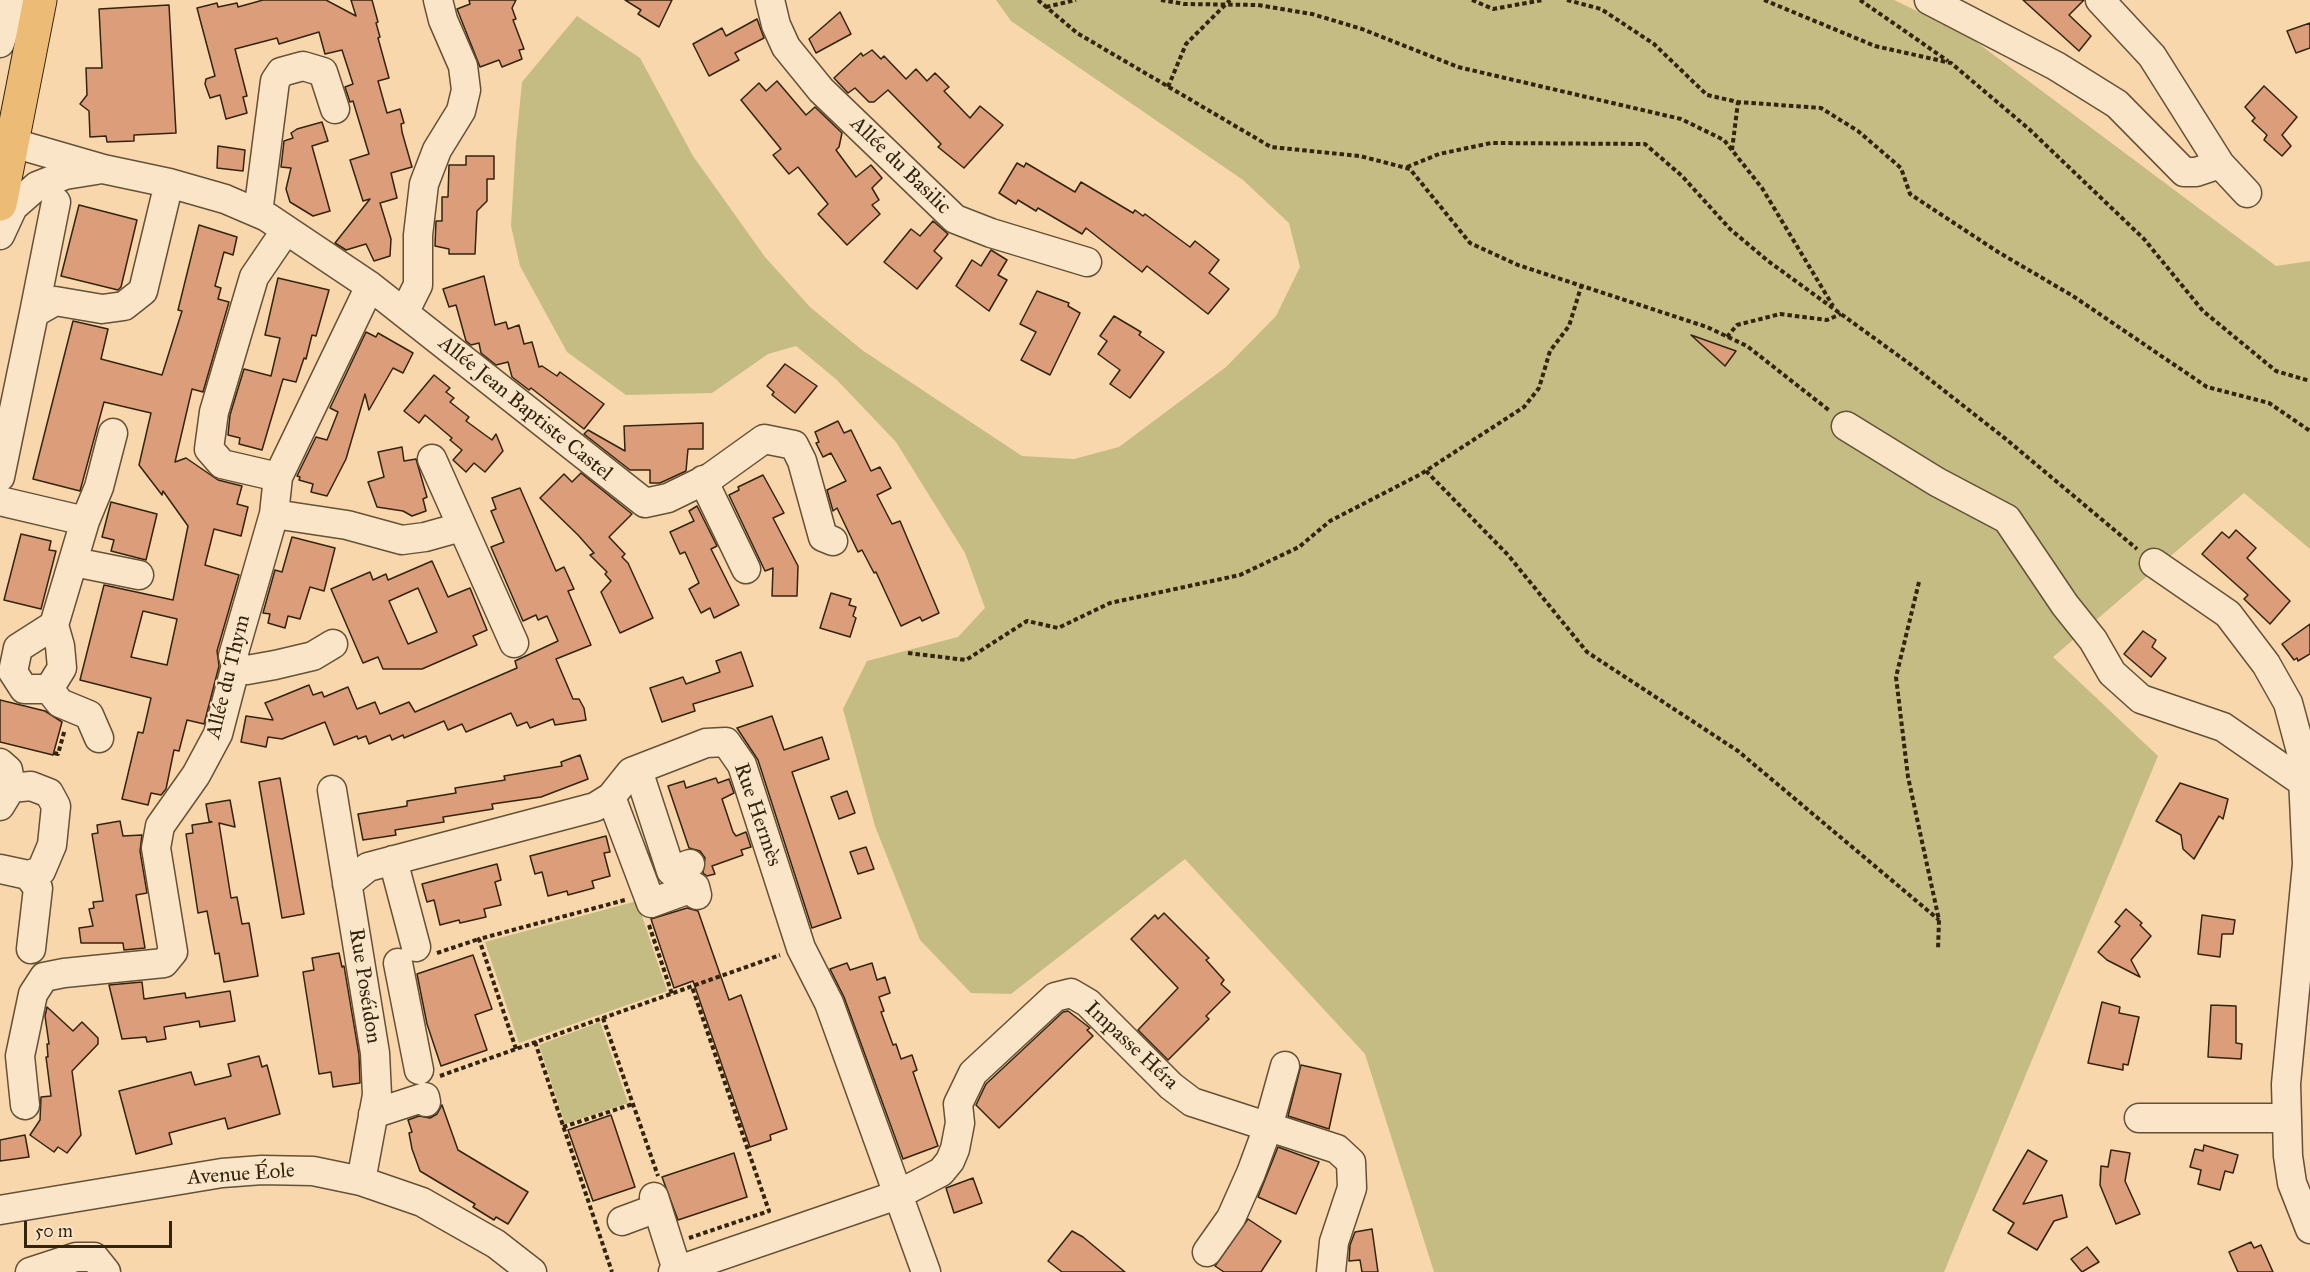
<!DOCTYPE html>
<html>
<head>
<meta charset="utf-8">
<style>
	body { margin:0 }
	#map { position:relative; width:2310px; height:1272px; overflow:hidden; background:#f7d7ab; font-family:"IM FELL Great Primer",serif }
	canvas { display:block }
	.scale { position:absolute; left:24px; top:1221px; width:148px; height:27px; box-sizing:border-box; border:3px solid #33240f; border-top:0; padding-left:8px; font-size:18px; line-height:21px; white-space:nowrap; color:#33240f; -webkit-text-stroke:4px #fae5c8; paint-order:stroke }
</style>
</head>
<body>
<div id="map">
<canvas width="2310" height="1272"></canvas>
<div class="scale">50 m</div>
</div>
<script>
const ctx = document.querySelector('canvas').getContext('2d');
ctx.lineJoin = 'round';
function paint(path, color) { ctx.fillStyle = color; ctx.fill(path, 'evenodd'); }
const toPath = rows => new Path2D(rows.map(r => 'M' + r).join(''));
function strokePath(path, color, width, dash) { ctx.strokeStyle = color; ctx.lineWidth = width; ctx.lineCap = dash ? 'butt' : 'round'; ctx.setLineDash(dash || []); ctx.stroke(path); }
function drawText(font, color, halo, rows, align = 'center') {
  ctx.font = font + ' "IM FELL Great Primer",serif'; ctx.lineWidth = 4.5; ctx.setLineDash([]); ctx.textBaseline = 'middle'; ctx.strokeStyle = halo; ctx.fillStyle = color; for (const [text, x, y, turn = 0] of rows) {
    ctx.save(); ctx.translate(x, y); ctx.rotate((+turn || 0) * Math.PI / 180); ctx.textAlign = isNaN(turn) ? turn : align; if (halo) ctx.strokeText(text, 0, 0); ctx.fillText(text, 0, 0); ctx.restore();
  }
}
paint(toPath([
	[996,0,1894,0,1967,35,2276,266,2310,261,2310,549,2244,493,2053,657,2158,756,1944,1272,1434,1272,1365,1054,1185,859,1011,994,971,993,920,940,875,826,843,709,867,661,958,637,985,608,965,553,896,442,837,380,796,346,768,354,712,393,626,395,567,352,520,266,511,226,516,143,522,82,577,16,640,58,693,156,765,257,810,307,862,350,1022,456,1074,459,1119,447,1226,367,1276,316,1300,267,1289,223,1243,180,1011,21],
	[637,901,667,991,519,1043,485,942],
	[600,1022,628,1103,565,1124,539,1045]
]), '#c4bc83');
const building = toPath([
	[263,0,326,0,356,16,351,0,372,0,378,22,376,23,380,37,378,38,389,78,378,81,387,113,400,109,404,123,401,124,402,132,412,167,391,173,397,198,380,203,391,239,390,256,374,261,366,244,346,250,335,243,370,199,363,201,350,160,369,154,353,101,350,102,345,87,353,84,342,50,325,54,319,32,279,44,277,38,235,49,247,96,243,97,247,113,226,119,220,95,210,98,205,84,206,79,215,76,197,8,217,3,218,7,237,3,238,7,263,0],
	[469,0,516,0,512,8,516,19,513,20,524,49,519,50,522,59,502,67,499,60,480,67,457,9,470,4,469,0],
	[625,0,672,0,659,27,638,14,641,10,625,0],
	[2023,0,2084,0,2069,15,2091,36,2079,51,2023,0],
	[169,5,176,133,134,135,134,141,107,142,106,136,90,137,89,111,80,104,87,95,86,68,102,68,99,9,169,5],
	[840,12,851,34,816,53,809,39,840,12],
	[757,19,764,38,735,53,739,60,709,76,693,44,722,28,726,36,757,19],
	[2310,23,2310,48,2296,53,2287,31,2310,23],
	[872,50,881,59,884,56,906,79,916,69,927,81,935,73,949,87,944,91,970,118,980,106,1003,125,964,168,938,147,941,144,888,90,874,102,869,102,855,88,848,93,834,78,861,53,863,56,872,50],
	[777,81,806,115,815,107,842,133,839,147,836,150,856,177,871,165,882,178,872,188,879,200,872,205,880,214,847,245,818,214,828,204,798,167,789,174,773,155,781,149,741,100,759,83,766,91,777,81],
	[2264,86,2297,117,2282,135,2291,146,2282,156,2264,140,2267,135,2252,121,2255,118,2245,107,2264,86],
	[322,122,328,141,312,146,330,211,313,216,290,202,286,189,291,168,281,167,284,141,293,138,291,133,297,129,322,122],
	[218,146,245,150,243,171,217,168,218,146],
	[466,156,494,156,494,179,487,179,487,201,477,211,475,254,449,254,449,249,435,246,436,221,442,221,442,197,448,197,449,165,466,165,466,156],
	[1017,163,1024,167,1026,163,1075,192,1081,182,1133,213,1135,210,1143,216,1145,214,1190,247,1195,241,1219,260,1209,273,1229,289,1208,314,1147,266,1142,272,1086,228,1082,234,1038,208,1036,211,1018,200,1016,204,999,193,1017,163],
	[79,205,137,220,121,287,118,290,61,276,79,205],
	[933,221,948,234,934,251,942,258,917,289,884,262,911,229,920,236,933,221],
	[199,225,237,237,233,255,224,252,215,286,221,288,218,299,229,302,203,392,192,389,175,462,186,458,218,480,242,486,237,504,248,507,241,536,214,529,205,565,239,575,217,651,219,666,204,724,187,720,179,751,174,750,166,789,161,795,151,793,148,805,122,799,138,732,143,733,151,698,80,680,104,585,173,600,188,526,163,491,162,495,139,465,151,413,104,402,80,491,33,479,73,321,108,329,101,359,162,375,182,311,178,310,199,225],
	[143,611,177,619,167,665,131,657,143,611],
	[991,250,1007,260,998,275,1007,280,989,311,956,286,972,260,981,266,991,250],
	[484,276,495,325,506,322,508,329,519,325,524,344,532,342,539,367,542,366,557,376,560,372,604,404,584,429,531,388,529,390,512,377,508,362,496,365,481,353,479,343,471,345,466,341,456,305,449,307,443,289,484,276],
	[278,278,329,290,316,336,312,335,306,359,304,358,296,382,283,379,262,450,239,444,240,438,228,435,230,415,244,369,271,376,280,338,265,335,278,278],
	[1037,291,1069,303,1068,306,1080,313,1050,375,1021,360,1036,332,1020,324,1037,291],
	[1114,316,1141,332,1139,335,1164,352,1130,398,1110,384,1120,370,1098,354,1107,341,1100,336,1114,316],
	[366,332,376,337,378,333,413,353,403,373,393,368,369,410,365,394,346,459,327,496,311,492,313,484,299,480,300,477,297,476,316,437,327,440,338,412,330,408,366,332],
	[1691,335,1736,351,1725,366,1691,335],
	[785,364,817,386,795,413,772,395,774,392,767,386,785,364],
	[434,375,450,388,446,392,454,398,450,402,469,417,466,421,492,440,496,434,503,451,485,472,474,463,466,472,453,460,462,450,450,440,452,438,425,415,419,423,404,411,434,375],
	[838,421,844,433,851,430,871,471,880,467,891,488,877,495,892,524,900,521,939,613,922,621,920,617,901,626,876,572,874,573,862,550,858,552,837,508,833,511,827,490,846,481,831,453,823,457,816,443,819,442,815,432,838,421],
	[703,423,703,449,688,449,686,471,660,483,650,483,650,470,630,470,584,434,588,430,625,451,624,426,703,423],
	[402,447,404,461,416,459,427,497,423,499,426,511,412,516,403,511,377,507,368,482,384,477,378,452,402,447],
	[581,473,632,514,609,537,625,554,622,557,628,563,653,618,620,633,601,592,611,581,605,574,607,572,590,555,594,553,578,535,540,498,564,474,572,482,581,473],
	[763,475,784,513,773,518,798,566,797,596,772,596,773,568,765,571,729,495,739,490,738,487,763,475],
	[520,488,556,571,564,567,574,589,568,591,591,645,556,659,573,699,579,699,584,708,586,720,555,725,553,719,530,728,527,722,517,726,511,713,466,732,462,724,448,730,444,721,404,738,403,735,392,740,390,735,369,744,366,736,358,739,357,736,334,745,325,722,282,739,268,737,266,747,241,742,246,716,273,720,265,703,309,685,313,695,322,692,324,697,348,687,357,709,375,702,380,714,409,702,415,712,517,668,515,661,558,641,547,616,538,620,536,615,523,621,491,547,504,542,491,511,496,509,492,498,520,488],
	[111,502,157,514,146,560,111,551,114,540,102,537,111,502],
	[697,506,717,546,711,549,739,605,714,618,710,608,701,613,689,589,699,583,685,552,680,554,670,532,694,521,689,511,697,506],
	[2236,530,2256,548,2247,558,2290,601,2270,624,2244,599,2248,595,2202,554,2222,532,2229,538,2236,530],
	[21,534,51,541,49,550,56,551,41,609,4,600,21,534],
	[292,537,335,548,324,591,310,587,300,619,288,616,285,628,268,623,270,614,263,613,275,570,282,572,292,537],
	[432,561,448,597,470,588,487,630,473,636,477,645,422,669,383,669,378,657,363,663,331,589,370,572,373,580,386,574,388,580,432,561],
	[418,588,437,632,408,644,389,601,418,588],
	[831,593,851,599,849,605,856,607,853,616,856,618,850,637,820,628,831,593],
	[2310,624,2310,654,2298,661,2297,658,2294,660,2282,644,2310,624],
	[2143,631,2156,640,2152,647,2166,658,2151,677,2124,654,2143,631],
	[741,652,753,686,693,704,695,711,662,722,650,688,683,677,686,684,720,672,716,661,741,652],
	[0,700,45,711,62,722,53,755,0,742,0,700],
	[772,716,784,750,822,737,829,759,792,772,841,918,812,928,758,760,737,728,772,716],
	[580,755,588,779,541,797,492,804,493,809,443,817,444,822,395,830,396,835,363,840,358,814,407,806,407,801,456,793,455,788,505,780,504,776,562,766,561,762,580,755],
	[280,778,304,914,282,918,259,782,280,778],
	[716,778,718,783,729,779,734,793,722,799,733,832,736,836,746,832,751,847,741,850,743,855,712,866,715,874,707,876,703,873,705,858,700,851,689,848,668,786,684,781,686,788,716,778],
	[2180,783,2228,799,2223,819,2219,816,2194,859,2183,849,2181,835,2156,821,2180,783],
	[847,791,855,813,839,819,831,797,847,791],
	[230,800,235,827,219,823,231,898,237,897,242,924,249,923,258,976,224,982,219,953,215,954,207,911,198,913,186,834,193,833,192,825,212,822,209,821,206,804,230,800],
	[120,821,123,836,142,835,140,851,147,893,136,895,145,948,124,950,123,943,81,943,79,928,93,926,89,909,94,908,93,902,103,901,92,834,98,833,97,825,120,821],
	[606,836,610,852,604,853,610,876,592,881,594,888,568,895,567,891,548,896,542,872,535,874,530,856,606,836],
	[866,847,874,869,858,874,850,852,866,847],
	[497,864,501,880,495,882,501,905,484,909,486,917,460,923,459,920,440,925,434,900,427,902,422,884,497,864],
	[687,908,698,911,729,1000,741,995,787,1129,770,1135,771,1140,750,1147,693,981,674,988,651,919,687,908],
	[2126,909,2142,923,2140,925,2151,936,2131,960,2140,977,2107,960,2098,952,2120,926,2115,922,2126,909],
	[1164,913,1209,958,1206,960,1224,980,1221,984,1230,992,1206,1016,1209,1019,1168,1060,1138,1030,1178,988,1131,939,1155,915,1158,919,1164,913],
	[2202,915,2235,920,2233,934,2222,934,2220,957,2198,954,2202,915],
	[339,953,342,967,344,966,359,1055,360,1083,333,1087,331,1072,319,1074,303,972,314,970,312,958,339,953],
	[473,955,492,1009,475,1015,487,1050,441,1066,427,1024,417,974,473,955],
	[847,963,850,970,872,963,877,980,885,977,890,993,879,997,884,1011,881,1012,893,1045,896,1044,901,1059,912,1055,917,1070,913,1072,938,1146,903,1159,844,997,830,969,847,963],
	[142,982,144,999,185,993,186,998,230,991,235,1021,200,1027,199,1021,164,1027,166,1039,147,1042,146,1037,122,1039,109,985,142,982],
	[2102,1002,2120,1007,2119,1013,2139,1017,2128,1065,2123,1064,2123,1070,2088,1063,2102,1002],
	[2211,1005,2236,1006,2236,1043,2242,1044,2241,1059,2208,1057,2211,1005],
	[47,1007,73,1031,82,1022,98,1038,98,1044,72,1071,81,1135,67,1153,58,1147,54,1152,30,1135,40,1120,41,1097,51,1096,46,1057,48,1057,47,1044,49,1044,45,1016,47,1007],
	[1068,1011,1090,1028,1087,1030,1093,1036,999,1128,976,1105,986,1084,1063,1012,1068,1011],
	[259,1056,262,1067,267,1065,280,1114,228,1129,225,1118,169,1133,172,1144,136,1154,119,1091,191,1072,195,1085,231,1076,228,1064,259,1056],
	[1301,1065,1341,1074,1329,1129,1288,1116,1301,1065],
	[442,1105,458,1150,528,1192,508,1224,496,1217,494,1220,473,1207,475,1204,420,1171,412,1149,409,1133,412,1132,408,1120,419,1116,430,1118,437,1114,442,1105],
	[611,1115,635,1187,593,1201,568,1130,611,1115],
	[25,1135,29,1157,0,1161,0,1140,25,1135],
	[2204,1145,2238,1155,2233,1173,2225,1171,2220,1190,2198,1184,2201,1170,2190,1167,2195,1149,2203,1151,2204,1145],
	[1278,1147,1319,1162,1296,1214,1258,1197,1278,1147],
	[2028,1150,2047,1161,2023,1204,2062,1195,2067,1217,2054,1221,2037,1250,2008,1233,2014,1223,1993,1210,2028,1150],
	[2111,1150,2130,1153,2125,1181,2140,1214,2116,1224,2100,1185,2101,1166,2108,1167,2111,1150],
	[734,1153,747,1197,678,1220,662,1177,734,1153],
	[973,1178,982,1203,954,1213,946,1188,973,1178],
	[1248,1219,1281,1241,1261,1272,1224,1272,1215,1266,1248,1219],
	[1372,1229,1378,1272,1362,1272,1360,1260,1349,1261,1350,1245,1355,1232,1372,1229],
	[1072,1231,1083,1237,1125,1272,1062,1272,1048,1261,1072,1231],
	[2251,1242,2254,1248,2261,1245,2273,1272,2238,1272,2229,1252,2251,1242],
	[2087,1247,2099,1262,2082,1272,2071,1259,2087,1247]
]);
paint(building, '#db9d7a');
strokePath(building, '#33240f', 1.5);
const minor = toPath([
	[770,0,776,25,786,47,821,90,955,219,991,233,1087,262],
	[1929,0,2056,66,2117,104,2184,172,2196,172,2220,164],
	[2100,0,2152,56,2220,164,2247,193],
	[0,43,14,0],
	[0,147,13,143,103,169,169,183,225,199,267,217,370,286,645,503,668,498,711,477,764,439,794,445,802,461,823,537,833,541],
	[258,213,275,81,281,72,303,66,323,72,335,109],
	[0,235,13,207,37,186,65,175,96,170],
	[34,313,56,202],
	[404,313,418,285,418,235,424,184,437,150,461,111,466,90,463,66,443,20,438,0],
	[1846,426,1937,482,2007,519,2065,605,2093,640,2112,673,2141,699,2223,727,2304,783],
	[432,459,514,643],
	[0,477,34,313,55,301,102,309,124,306,143,291,169,183],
	[278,477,222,464,209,449,214,412,254,277,286,230],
	[703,480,746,569],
	[0,501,85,521,54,625,60,646,62,668,49,689,24,689,13,672,18,648,54,625],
	[274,514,347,525,402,540,425,537,461,527],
	[85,521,99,487,113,433],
	[74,562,139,575],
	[2154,563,2228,614,2266,664,2288,703,2302,755,2307,864,2286,1084,2288,1156,2292,1183,2310,1229],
	[236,665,247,670,275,665,313,656,333,644],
	[49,689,60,703,89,715,99,738],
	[0,763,8,770,11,788],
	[638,770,671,871,690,864],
	[332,790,375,1053,377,1095,361,1181],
	[611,797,651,903,695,887,697,895],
	[0,806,11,788,31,786,49,793,56,806,52,845,41,871,28,875,0,869],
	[393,860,416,947],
	[28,875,38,888,31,949],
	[347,884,368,867,595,807,611,797,631,772,706,743,726,742,742,765,801,948,829,1003,926,1272],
	[398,963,419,1070],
	[25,1105,20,1056,33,994,44,977,64,973,164,963,173,952,156,848,160,826,196,775,218,734,236,665,233,656,274,514,278,477,370,286],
	[373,1114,425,1097,426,1102],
	[2139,1118,2287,1118],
	[654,1197,677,1270],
	[0,1210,222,1173,262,1170,313,1171,361,1181,422,1202,496,1244,532,1272],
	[622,1221,657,1208],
	[1207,1252,1231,1218,1251,1173,1268,1127,1285,1066],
	[30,1272,76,1257,94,1257,106,1272],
	[673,1272,897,1195,941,1172,950,1161,955,1149,960,1123,958,1104,973,1073,1055,997,1071,993,1088,1003,1171,1086,1192,1102,1337,1149,1351,1162,1352,1188,1334,1242,1331,1272]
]);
const major = toPath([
	[0,204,40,0]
]);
strokePath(minor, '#645136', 31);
strokePath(major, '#33240f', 35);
strokePath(toPath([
	[1038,0,1077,33,1271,147,1360,156,1410,169,1470,243,1518,265,1707,327,1747,346,1830,411],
	[1161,0,1184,4,1258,5,1312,14,1362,29,1458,67,1681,119,1724,140,1762,188,1833,306],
	[1472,0,1493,9,1543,0],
	[1567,0,1601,9,1654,44,1707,95,1738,102,1821,108,1858,131,1901,168,1910,194,1998,252,2073,296,2207,387,2269,403,2310,431],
	[1764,0,1875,46,1951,63,2029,129,2144,239,2203,311,2276,371,2310,381],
	[1860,0,1948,61],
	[1046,7,1076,0],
	[1168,87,1186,44,1230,0],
	[1732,150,1738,102],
	[1407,167,1439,154,1491,143,1645,144,1682,176,1730,229,1768,261,1914,367,2007,440,2137,549],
	[1727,337,1737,325,1780,314,1827,320,1841,314],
	[1426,471,1508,555,1587,652,1738,751,1939,920],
	[1919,582,1896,677,1908,777,1939,920,1938,949],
	[908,653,966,660,1027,621,1058,628,1110,603,1240,575,1299,547,1330,521,1421,474,1524,407,1539,388,1550,351,1569,326,1581,287],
	[54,753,58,754,65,729],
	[649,925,672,994],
	[437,953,479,939],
	[603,1018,658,1176],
	[535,1042,612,1272],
	[516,1049,479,939,625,900],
	[440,1076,780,955],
	[563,1127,633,1104],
	[689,1238,769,1211,692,987]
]), '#33240f', 4, [4.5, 3]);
strokePath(minor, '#fae5c8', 28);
strokePath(major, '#ecbc76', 33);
drawText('21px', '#33240f', '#fae5c8', [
	["Allée du Basilic",900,166,44],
	["Allée Jean Baptiste Castel",525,409,39],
	["Allée du Thym",229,677,-76],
	["Rue Hermès",757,815,71],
	["Rue Poséidon",364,986,81],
	["Impasse Héra",1131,1046,43],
	["Avenue Éole",241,1175,-4]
]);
</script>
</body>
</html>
